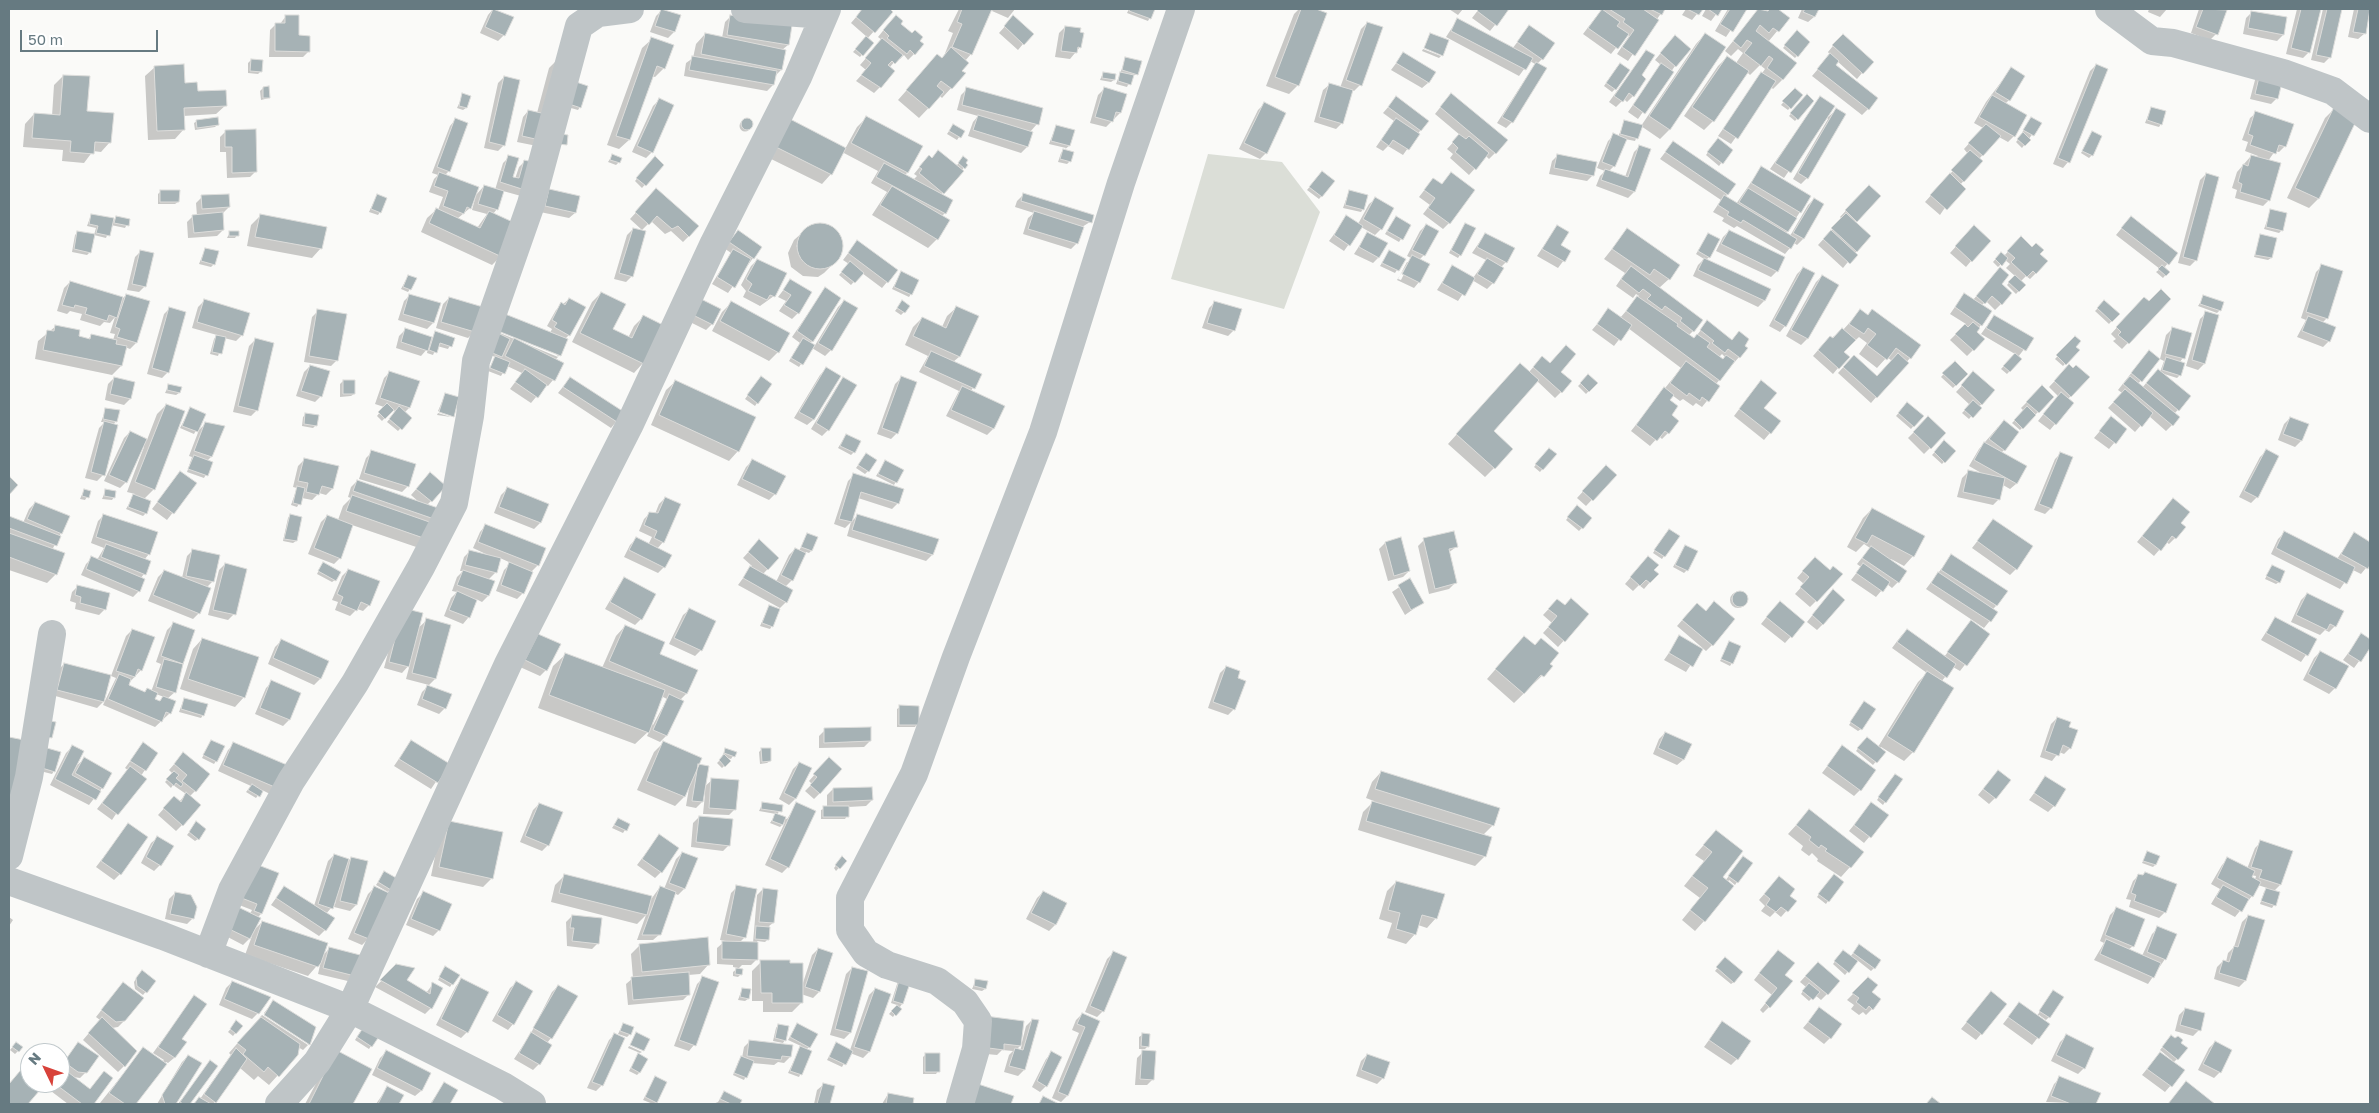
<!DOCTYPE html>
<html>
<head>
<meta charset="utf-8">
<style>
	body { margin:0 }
	#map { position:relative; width:2379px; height:1113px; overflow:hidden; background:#fafaf8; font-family:"Golos Text",sans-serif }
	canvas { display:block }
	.frame { position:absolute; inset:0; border:10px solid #667a81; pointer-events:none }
	.north { position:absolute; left:20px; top:1043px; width:50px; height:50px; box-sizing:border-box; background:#fff; border:1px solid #c2cacd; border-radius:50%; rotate:312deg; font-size:14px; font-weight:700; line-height:20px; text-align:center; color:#667a81 }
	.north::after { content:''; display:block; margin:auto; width:18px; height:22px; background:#d8423a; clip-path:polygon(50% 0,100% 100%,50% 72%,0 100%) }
	.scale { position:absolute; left:20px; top:30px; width:138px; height:22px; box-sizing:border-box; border:2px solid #667a81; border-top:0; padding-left:6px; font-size:15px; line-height:18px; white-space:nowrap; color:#667a81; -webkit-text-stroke:4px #fff; paint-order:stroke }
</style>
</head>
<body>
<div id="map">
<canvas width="2379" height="1113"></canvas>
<div class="frame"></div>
<div class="north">N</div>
<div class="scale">50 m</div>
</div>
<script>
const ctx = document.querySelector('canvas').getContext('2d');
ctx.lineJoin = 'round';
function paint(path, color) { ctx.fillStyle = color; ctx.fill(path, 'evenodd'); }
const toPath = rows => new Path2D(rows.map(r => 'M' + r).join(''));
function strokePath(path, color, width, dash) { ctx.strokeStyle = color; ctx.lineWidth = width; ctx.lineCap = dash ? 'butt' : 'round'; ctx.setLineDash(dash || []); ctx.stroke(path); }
paint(toPath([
	[1208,154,1282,162,1320,212,1284,309,1171,279]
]), '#dbded7');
paint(toPath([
	[493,9,504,35,498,41,480,33,488,15],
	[863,9,888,9,891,12,867,39,872,43,860,57,853,52,867,37,851,23],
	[959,9,990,9,971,54,965,61,960,71,964,74,942,98,940,96,919,118,898,100,937,56,941,59,944,56,953,33,948,31],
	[993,9,1015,9,1008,18,992,11],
	[1129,9,1154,9,1148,21,1127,13],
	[1299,9,1313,9,1325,13,1298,85,1289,94,1266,86,1294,14],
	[1449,9,1463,9,1458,15],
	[1479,9,1508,9,1490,31,1472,18],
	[1602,9,1664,9,1628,61,1617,54,1629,36,1627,34,1611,54,1583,34],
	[1686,9,1701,9,1692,20,1682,15],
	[1706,9,1720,9,1711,21,1702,16],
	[1728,9,1745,9,1726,37,1715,31],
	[1759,9,1767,12,1771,9,1776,9,1788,18,1768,42,1782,80,1773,89,1771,87,1731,144,1718,136,1765,69,1760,65,1750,75,1747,72,1713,121,1704,130,1684,116,1718,66,1727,57,1736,63,1743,53,1738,49,1731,56,1725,51],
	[1802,9,1817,9,1814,17,1808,22,1798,18],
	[2149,9,2167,9,2160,17,2148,12],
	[2199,9,2225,9,2216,34,2210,40,2191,33],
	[2297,9,2320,9,2309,52,2303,58,2286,54],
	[2323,9,2341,9,2330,57,2324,63,2311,60],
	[2354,9,2370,9,2364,34,2358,39,2348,37],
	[662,10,679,15,674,32,668,38,650,32,656,16],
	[2252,12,2283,35,2277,41,2243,34,2246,18],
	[286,16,309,51,303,57,269,57,270,30,276,24,280,24],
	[731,16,788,45,782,50,781,70,775,76,773,85,767,91,684,76,686,63,693,58,696,44,705,34,722,38,725,22],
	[1457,20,1512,49,1529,27,1542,59,1537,64,1512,122,1506,128,1497,123,1535,64,1530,61,1519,76,1446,37],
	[890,22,899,24,914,54,908,60,904,55,900,59,898,58,889,68,880,87,874,93,856,81,866,70,860,65,882,40,878,37],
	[1008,23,1023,44,1018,50,999,33],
	[1367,23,1360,85,1354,91,1352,90,1342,123,1336,129,1314,122,1323,90,1329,85,1340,88,1361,29],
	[1065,27,1080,47,1070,59,1055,57,1059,33],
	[1797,32,1809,42,1795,58,1783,48],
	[1705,34,1725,47,1669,130,1660,139,1641,126,1635,141,1625,139,1614,166,1609,171,1625,177,1634,152,1640,146,1649,150,1634,192,1628,198,1596,186,1600,176,1605,171,1597,168,1608,141,1614,135,1618,137,1625,121,1641,126,1696,44],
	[652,39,664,68,655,77,651,76,629,140,619,149,607,145,642,48],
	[1837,41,1862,73,1857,79,1837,61,1834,65,1868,109,1862,115,1812,76,1830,55,1828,52],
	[1669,43,1675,66,1638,119,1628,112,1661,65,1655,60],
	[1423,49,1441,56,1439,58,1422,51],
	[1646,51,1633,96,1627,102,1624,99,1616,107,1609,102],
	[1403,54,1428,83,1422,88,1391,70],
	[1126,58,1137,74,1132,76,1127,87,1116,84],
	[251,60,261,71,258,74,248,73,248,63],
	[555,62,562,64,537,146,517,142,523,117,528,111,537,113,549,68],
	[2096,65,2068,162,2063,168,2053,164,2090,71],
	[155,67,197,93,226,105,216,114,183,116,184,129,175,139,148,140,145,76],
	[1617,67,1615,89,1612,92,1604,86],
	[2011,69,2009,100,2005,104,2014,136,2008,142,1999,137,1979,159,1981,161,1960,185,1940,215,1925,202,1968,154,1964,149,1983,128,1974,123,1986,102],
	[1103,73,1114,80,1111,82,1100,80],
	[2261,74,2277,98,2271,104,2250,99,2255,80],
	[63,76,86,113,110,142,101,152,93,151,84,163,62,161,63,150,23,147,25,124,34,114,52,116,54,85],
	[504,77,504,145,498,151,484,148,498,83],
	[571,85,580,107,578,110,564,106],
	[263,88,269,98,261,100,260,91],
	[967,89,1037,124,1030,132,1027,147,1021,153,968,136,973,122,978,116,957,110,961,95],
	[1104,89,1120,113,1106,127,1090,123,1098,95],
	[1795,89,1801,95,1788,110,1781,105],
	[463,95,466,108,463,110,457,108],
	[1807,96,1813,101,1795,121,1789,116],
	[1396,98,1427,121,1403,155,1388,146,1383,151,1376,147,1394,121,1383,113],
	[1820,98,1827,118,1836,110,1807,178,1801,184,1793,179,1828,119,1826,117,1784,178,1770,169],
	[659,100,652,152,646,158,632,152,653,106],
	[1446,100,1495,153,1489,159,1486,156,1469,175,1450,158,1453,154,1447,149,1460,135,1435,114],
	[1264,104,1266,153,1260,159,1239,149,1258,110],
	[2151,108,2161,124,2159,127,2145,123],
	[2334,109,2356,119,2318,199,2309,208,2287,198,2325,118],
	[2256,113,2285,146,2279,152,2275,151,2268,161,2269,200,2263,206,2235,198,2237,190,2232,188,2237,172,2251,156,2257,158,2258,156,2245,151,2248,142,2242,140,2250,118],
	[866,118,907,173,904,176,913,180,917,176,914,174,923,163,931,159,956,166,964,158,966,165,941,195,945,213,941,217,937,239,928,248,872,215,887,192,871,183,878,171,842,152,831,174,822,184,767,157,781,130,845,149,857,127],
	[455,120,449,171,445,175,470,208,457,219,477,228,487,214,472,210,476,195,484,186,495,190,503,163,509,157,512,178,515,179,519,167,525,161,521,196,503,191,497,209,493,214,501,256,492,265,421,232,427,218,437,209,438,210,443,197,429,192,434,179,438,175,432,173,450,126],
	'739.5 126a5.5 5.5 0 1 1 11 0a5.5 5.5 0 1 1-11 0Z',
	[197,121,217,125,215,127,195,130,194,123],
	[2029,121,2040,124,2022,148,2016,142,2023,134,2022,133],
	[953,125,963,131,957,140,947,134],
	[1056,126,1073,131,1069,146,1064,150,1070,161,1067,164,1058,162,1061,153,1066,148,1049,144],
	[226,131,256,171,250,177,227,178,226,152,220,152,220,137],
	[2093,132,2092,155,2089,158,2081,153],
	[1673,142,1727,195,1725,197,1736,204,1761,168,1800,212,1786,233,1790,236,1808,205,1814,199,1822,204,1803,239,1797,245,1794,243,1785,254,1737,226,1734,228,1722,221,1724,218,1713,212,1721,200,1660,159],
	[1715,143,1731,150,1719,166,1706,155],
	[1558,155,1593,175,1587,181,1549,174,1552,161],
	[612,156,619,162,616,165,608,162],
	[652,161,662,165,642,188,635,181],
	[1451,174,1449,223,1443,229,1423,214,1430,205,1419,197,1433,179,1441,185],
	[2206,174,2196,260,2190,266,2178,263,2200,180],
	[1320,175,1334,182,1319,199,1307,190],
	[1869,186,1879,196,1854,222,1869,236,1843,268,1818,245,1842,219,1840,217],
	[161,191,178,202,175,204,158,204,158,194],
	[549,191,575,213,569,218,540,212],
	[1349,191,1363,209,1361,212,1343,208],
	[377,195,380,212,378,215,369,212],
	[1023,195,1090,222,1082,227,1077,243,1071,249,1023,234,1028,218,1034,213,1015,207,1017,201],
	[651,196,689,236,683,242,671,231,665,234,651,221,642,230,630,219],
	[202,197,229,207,223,213,223,230,217,236,188,238,187,222,193,216,197,216,196,203],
	[1375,199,1381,229,1375,235,1361,227,1344,251,1329,241,1347,217,1358,224,1369,204],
	[2271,210,2282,230,2279,233,2264,229],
	[91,215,112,222,116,218,129,220,125,228,111,225,106,238,94,235,96,228,87,226],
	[260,216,321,248,312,258,247,246,251,225],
	[1394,220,1410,225,1399,242,1385,234],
	[817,224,830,226,840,236,841,250,834,263,824,273,818,277,803,276,791,267,788,253,794,240,804,231],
	[2125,224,2176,253,2164,268,2168,272,2163,278,2156,272,2160,269,2116,235],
	[1426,225,1424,255,1419,260,1419,282,1414,288,1397,280,1411,258,1407,256,1420,231],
	[1407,262,1410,262,1401,280,1398,279],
	[1557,226,1560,246,1570,252,1558,268,1537,256],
	[1463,227,1460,255,1458,258,1449,253],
	[633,229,632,276,626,282,614,279,627,235],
	[1627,230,1669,279,1659,288,1693,331,1688,336,1694,339,1707,322,1739,357,1716,384,1719,386,1702,407,1696,403,1693,406,1683,399,1680,401,1672,395,1668,400,1668,433,1662,439,1659,436,1650,446,1631,431,1681,368,1628,328,1614,346,1592,330,1609,310,1620,318,1639,296,1636,294,1633,298,1616,286,1625,273,1604,259],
	[1722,354,1725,357,1723,360,1719,357],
	[738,231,761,247,728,293,712,284,731,253,724,248],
	[1729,231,1777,271,1771,277,1716,251,1723,237],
	[78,232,90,252,87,255,72,252,75,235],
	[230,232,237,235,235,238,227,238],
	[1968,233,1971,261,1966,267,1950,253],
	[1367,234,1378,258,1373,263,1354,254],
	[1485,234,1506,262,1501,267,1493,283,1487,289,1472,280,1458,301,1437,290,1452,267,1473,278,1486,260,1472,253],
	[1708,234,1709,257,1706,260,1769,289,1764,301,1758,307,1693,276,1698,265,1704,259,1696,254],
	[2261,236,2275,239,2271,258,2268,260,2254,257],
	[2015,244,2032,249,2039,254,2036,273,2030,279,2026,276,2020,282,2024,285,2016,294,2007,285,2015,276,2006,268,2010,264,2005,260,1998,267,1993,262,2001,253,2004,256],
	[852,248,887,282,882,288,862,273,851,285,839,275,849,264,843,260],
	[205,249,214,264,211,267,199,264],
	[141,251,145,286,139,292,127,290,135,257],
	[1389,251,1404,259,1395,273,1380,266],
	[757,260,785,274,774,296,760,306,743,297,746,291,741,285,751,266],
	[2322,266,2327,318,2322,323,2329,341,2323,347,2297,337,2306,320,2301,318,2316,272],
	[1803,268,1785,326,1780,332,1769,326,1797,274],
	[901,273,911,294,909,297,892,289],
	[1994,275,2000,284,2001,304,1995,310,1986,301,1981,306,1981,325,1975,332,1973,350,1967,356,1950,340,1966,324,1950,314,1964,294,1973,300],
	[408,276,410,289,408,292,401,289],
	[1822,276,1838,285,1807,339,1801,345,1786,336,1816,282],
	[791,280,798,313,792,319,779,311,786,301,778,297],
	[70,282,123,298,126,295,136,343,130,349,125,347,121,366,112,375,35,359,38,341,56,326,78,337,88,339,91,336,113,340,115,334,110,333,115,317,110,323,104,322,100,326,80,320,82,314,70,311,67,314,57,311,64,288],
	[825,289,812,341,810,344,814,347,838,307,844,301,831,350,825,356,812,348,799,367,789,361,800,343,792,337],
	[601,293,611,329,628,338,634,326,644,316,643,363,634,373,572,342,592,302],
	[410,295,439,304,433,323,427,329,398,320,404,301],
	[2204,297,2220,310,2217,313,2198,306],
	[449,298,474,332,468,338,436,328,443,304],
	[569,299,569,335,565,339,558,357,550,333,552,329,547,326,556,310],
	[2170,299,2122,349,2113,341,2116,339,2111,334,2138,304],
	[204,301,242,335,236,341,224,338,218,356,210,354,214,339,217,335,192,328,198,307],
	[1215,302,1234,330,1228,336,1202,328,1209,308],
	[2104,302,2118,314,2109,324,2095,311],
	[731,303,778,352,769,361,712,331,722,312],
	[900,304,904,312,901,315,895,311],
	[695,307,712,324,706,330,688,321],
	[957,307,978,317,959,357,953,362,980,375,971,391,1003,406,993,429,987,435,946,416,959,391,919,372,928,356,905,345,913,327,922,318,942,327,947,316],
	[170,308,168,372,162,378,147,374,164,314],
	[318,311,337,360,331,366,304,362,312,317],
	[1860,311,1910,358,1871,403,1838,373,1848,362,1877,378,1892,361,1887,357,1877,368,1859,354,1867,343,1859,337,1843,352,1838,368,1833,374,1813,356,1824,343,1843,330],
	[2206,313,2204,364,2198,370,2186,366,2200,319],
	[1994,316,2032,339,2018,357,2021,359,2007,374,2001,369,2015,354,1981,334],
	[2172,329,2183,358,2179,363,2180,375,2177,378,2161,373,2190,397,2174,414,2172,425,2166,431,2149,416,2135,432,2108,408,2122,393,2118,390,2143,358,2158,359,2138,384,2142,388,2152,376,2160,372,2164,361,2160,359,2166,335],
	[405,330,432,338,435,333,453,339,448,349,437,346,433,355,427,353,428,348,421,356,396,348,399,336],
	[495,331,558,357,555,360,553,380,548,386,546,385,531,403,510,389,522,373,507,366,501,376,488,371,495,357,488,354],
	[2075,338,2074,347,2078,350,2063,366,2055,359],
	[255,340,257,410,251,416,233,412,249,346],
	[1955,362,1966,374,1953,388,1941,377],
	[1536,364,1559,372,1561,392,1555,398,1537,381,1492,431,1494,468,1485,477,1448,444,1511,374,1529,372],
	[310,366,321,396,315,402,296,396,304,372],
	[2069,366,2088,377,2068,399,2055,424,2050,430,2038,421,2058,396,2049,387],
	[826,369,839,377,813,420,807,425,794,418,820,375],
	[390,372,409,408,404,413,410,418,398,431,387,422,396,411,392,410,382,421,377,416,384,407,375,404,384,378],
	[1974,373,1993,390,1969,419,1962,413,1970,405,1956,392],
	[1588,376,1596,383,1586,394,1578,386],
	[114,378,130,399,124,405,105,400,108,384],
	[570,378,616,422,611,428,558,393],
	[901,378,897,433,891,439,877,434,895,384],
	[843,379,828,430,822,436,811,429,838,385],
	[759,380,757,403,755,406,745,399],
	[343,381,354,394,351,396,340,397,340,384],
	[676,381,738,451,729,461,651,425,666,390],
	[169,385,179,393,176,395,165,393],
	[2042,387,2053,397,2020,430,2012,423,2024,411,2021,408],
	[1755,388,1763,408,1780,421,1764,440,1734,416],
	[445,395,453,415,438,411],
	[1907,403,1922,416,1911,429,1896,416],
	[166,405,154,489,143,500,146,513,143,516,126,509,135,494,127,492,144,447,142,446,126,482,120,488,104,481,124,438,130,432,147,440,157,414],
	[106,409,116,421,113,425,103,475,97,481,85,478,99,428,105,422,101,422],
	[190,409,204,415,194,434,180,428],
	[438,413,451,417,437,415],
	[306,414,316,425,313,428,302,426,303,417],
	[1928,418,1945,433,1924,454,1908,438],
	[2111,418,2126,429,2109,449,2094,438],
	[2290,418,2307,425,2301,441,2295,447,2278,440,2284,424],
	[205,424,211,457,207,461,212,463,204,478,187,472,192,457,189,456,199,430],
	[1998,427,2004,450,2001,453,2025,467,2016,484,2010,489,2003,485,1999,499,1993,505,1957,497,1962,478,1968,472,1983,474,1969,466,1979,449],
	[846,435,854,452,851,455,838,448],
	[1944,442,1954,451,1942,464,1932,455],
	[1549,449,1555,454,1540,472,1534,467],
	[2266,451,2257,497,2251,503,2239,497,2260,457],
	[372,452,408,486,402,492,359,479,366,458],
	[2061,453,2051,508,2045,514,2034,510,2055,459],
	[866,454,868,471,865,474,856,468],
	[304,460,332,489,326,495,319,493,312,500,302,498,297,507,291,505,297,488,293,487,298,466],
	[752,461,775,494,769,500,737,485,746,467],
	[885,462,902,471,894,485,876,476],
	[180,473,195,484,167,520,152,509],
	[1600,473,1615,475,1586,506,1577,498],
	[854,475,898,503,892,509,858,498,851,522,845,528,834,524,848,481],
	[425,479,431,501,427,505,439,510,422,549,352,525,340,558,334,564,308,554,321,522,327,516,338,520,343,506,351,498,348,497,351,487,357,481,420,503,411,495],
	[507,489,540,523,534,529,494,513,501,495],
	[84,490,90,492,85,500,80,499],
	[106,490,114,497,112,500,102,499],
	[665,498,663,542,657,549,664,567,658,573,624,557,630,545,636,539,648,545,652,537,639,531,644,519,650,513,655,514,659,504],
	[35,503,61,533,52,550,56,574,47,583,9,570,9,518,23,523,29,509],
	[2167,506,2180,523,2175,538,2169,544,2166,542,2154,556,2137,542],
	[1577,507,1591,518,1579,531,1566,520],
	[1872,509,1923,537,1913,556,1904,566,1891,559,1898,582,1892,588,1887,584,1876,597,1851,580,1861,567,1857,564,1870,548,1864,544,1856,552,1847,547,1863,518],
	[104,515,149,554,144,560,144,574,140,579,139,591,133,597,81,575,86,564,92,558,97,560,104,548,91,543,98,521],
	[290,515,296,541,293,543,283,541,288,518],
	[857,516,932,555,926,561,847,536,851,522],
	[1994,520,2016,569,2010,575,1972,548],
	[485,526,538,565,532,571,523,593,517,599,496,591,504,570,511,563,500,558,496,572,488,580,488,596,482,602,476,599,468,618,463,624,444,616,451,598,457,592,452,591,457,577,463,571,460,571,464,557,470,551,490,556,473,548,480,532],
	[1666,533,1664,556,1662,559,1653,553],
	[2284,533,2337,559,2354,534,2370,543,2370,563,2361,574,2353,570,2340,589,2271,554,2278,539],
	[807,535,811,551,809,553,806,552,792,580,785,587,786,602,780,608,738,585,752,566,743,558,753,547,778,558,763,574,776,582,789,555,795,549,799,551],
	[1424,540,1456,547,1448,553,1455,583,1449,589,1429,594,1418,546],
	[1385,543,1409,571,1403,577,1388,581,1379,549],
	[1685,546,1687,570,1684,573,1673,567],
	[193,550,213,581,206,588,199,613,193,619,148,601,158,577,164,571,182,578,187,556],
	[1951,556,1996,606,1993,609,1997,612,1984,628,1926,589],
	[1643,563,1657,574,1644,589,1639,585,1633,591,1625,584],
	[225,564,234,614,228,620,208,615,219,570],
	[1809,564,1816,601,1810,607,1795,594,1804,584,1797,578],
	[321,566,335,580,332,582,317,574],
	[2272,566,2279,582,2276,584,2265,579],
	[348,570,369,605,363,611,357,609,350,616,335,610,338,602,332,600,342,576],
	[625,579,641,619,635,625,605,609,619,585],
	[1410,580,1422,603,1405,615,1392,592],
	[78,586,105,609,99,615,75,609,76,603,70,601,72,592],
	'1730 600a8 8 0 1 1 16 0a8 8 0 1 1-16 0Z',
	[2307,594,2335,626,2329,632,2325,630,2320,635,2291,622,2301,600],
	[1827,597,1823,624,1817,630,1807,622],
	[1557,600,1564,606,1588,614,1558,647,1543,633,1552,623,1543,615],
	[769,606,772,626,770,629,760,626],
	[1774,608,1804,622,1785,643,1761,624],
	[689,610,701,650,695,656,669,644,683,615],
	[1691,610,1706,612,1712,645,1706,651,1677,626],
	[398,615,417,629,427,620,449,626,435,679,429,685,406,679,410,664,402,673,384,668],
	[2275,618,2316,640,2301,662,2261,640],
	[1971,622,1989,634,1960,671,1953,667,1941,682,1913,752,1904,761,1881,747,1880,748,1884,752,1873,765,1856,751,1864,741,1878,747,1918,682,1927,673,1892,648,1901,636,1907,630,1944,657],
	[173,624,193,631,175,692,167,699,170,713,155,727,103,705,116,678,111,676,126,636,132,630,141,670,127,685,144,693,147,690,151,692,161,664,156,662,167,630],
	[156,694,164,697,159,702,153,699],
	[625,626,658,654,696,670,686,694,679,701,682,702,666,736,660,742,647,736,650,730,635,744,538,708,553,666,566,654,602,668,616,636],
	[661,696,667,699,653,725,651,724],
	[2362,635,2370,640,2370,646,2354,668,2343,660],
	[1680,637,1701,649,1686,672,1664,660],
	[202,639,244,697,235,707,180,689,193,649],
	[281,641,328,662,320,679,314,685,268,664,275,647],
	[532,641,546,670,540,676,520,667],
	[1730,643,1732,663,1730,666,1720,661],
	[1515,647,1552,666,1514,703,1487,679],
	[2320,652,2335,688,2329,694,2303,680,2314,658],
	[64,664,103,702,97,708,52,695,58,670],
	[1226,667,1234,709,1228,715,1208,708,1220,673],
	[272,682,300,694,289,720,283,726,255,714,266,688],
	[428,686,445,708,439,714,417,705,422,692],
	[184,699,203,715,201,718,179,712],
	[1862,706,1861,729,1858,731,1849,725],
	[900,707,917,724,915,727,897,727,897,709],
	[2057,718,2068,728,2070,748,2064,754,2059,752,2052,761,2040,757,2051,724],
	[825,730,870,741,864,747,819,748,819,736],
	[1665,733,1683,760,1677,765,1653,754,1659,739],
	[9,739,28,742,9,815],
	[211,741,216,761,214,764,202,758],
	[411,741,448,764,431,789,394,766],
	[663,743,698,765,704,787,712,780,735,809,729,815,703,814,705,794,703,793,702,802,696,808,686,806,690,782,684,797,675,806,637,790,654,752],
	[143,744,156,753,112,820,97,809,128,770,125,768],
	[234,744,275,788,270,794,262,790,256,798,246,792,251,786,218,771,228,750],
	[72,747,75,767,84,759,102,788,89,805,50,785,66,753],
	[1842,747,1860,790,1854,796,1822,773],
	[726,749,735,753,731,759,725,757,729,761,722,768,717,763,724,756,722,756],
	[762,749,770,761,767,763,760,764,759,752],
	[45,752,54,771,52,774,40,771],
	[183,754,195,791,189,797,182,825,176,831,158,815,168,804,179,802,186,794,173,785,171,788,165,782,173,774,169,770],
	[799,763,795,799,789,805,779,799,793,769],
	[823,765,820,793,814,799,805,791,812,784,809,781],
	[1998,771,1995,798,1989,804,1978,795],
	[1381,772,1493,825,1483,835,1485,856,1475,866,1358,830,1363,812,1374,801,1366,798,1372,782],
	[2046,777,2054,806,2048,812,2029,800],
	[1892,778,1885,802,1883,805,1877,800],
	[833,789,872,800,866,806,848,807,847,816,845,819,821,819,821,810,827,807,827,795],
	[763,803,782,806,777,815,787,819,797,804,788,867,782,873,765,865,785,822,780,827,770,823,776,814,759,811],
	[539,804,548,845,542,851,520,842,533,810],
	[1866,810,1887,816,1864,843,1849,831],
	[1809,811,1850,867,1841,877,1817,861,1818,859,1812,853,1809,856,1801,850,1803,846,1788,834],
	[699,817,729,845,723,851,691,847,693,823],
	[618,819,629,824,623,833,612,828],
	[450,822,492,878,483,887,431,876,440,832],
	[128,825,120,874,114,880,96,867],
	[194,826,198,839,195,841,187,835],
	[1716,831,1721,877,1725,881,1741,860,1737,882,1735,885,1729,880,1704,921,1695,931,1682,920,1700,898,1684,886,1704,861,1695,855],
	[659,836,661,872,655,878,637,865],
	[157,838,160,865,154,871,141,863,151,843],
	[2261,842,2280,885,2273,892,2274,905,2272,908,2260,904,2264,892,2267,888,2258,885,2252,896,2235,917,2211,904,2220,889,2211,884,2222,865,2228,859,2247,869,2255,848],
	[2251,875,2256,876,2255,880,2250,877],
	[682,853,684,889,678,895,674,893,660,934,653,940,637,940,646,915,637,924,551,902,555,885,564,876,652,898,660,887,664,889,676,859],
	[2147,853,2155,865,2153,867,2142,863],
	[334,855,349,860,351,858,367,862,356,905,350,911,334,907,336,901,334,901,331,908,326,914,325,930,319,936,271,905,284,887,314,906,328,861],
	[842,858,845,861,836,871,834,868],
	[277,874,261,914,257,918,253,931,262,922,323,955,329,949,363,957,352,982,318,974,321,961,308,976,245,955,252,936,243,945,222,934,250,914,252,910,234,903],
	[2139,875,2165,912,2159,918,2129,907,2131,900,2126,899,2133,881],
	[382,876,390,889,388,892,376,885],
	[1779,877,1788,896,1795,901,1781,917,1775,912,1770,917,1761,911,1765,906,1759,900],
	[1831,878,1828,901,1826,904,1817,897],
	[1396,882,1436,918,1427,928,1418,925,1415,934,1406,944,1387,938,1392,923,1379,919,1387,891],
	[737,887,744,938,740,942,753,943,757,895,763,889,773,923,769,926,768,939,765,942,757,941,757,959,751,965,742,965,737,970,741,974,738,977,733,976,733,972,738,968,733,967,733,965,717,964,717,948,725,941,720,940,731,893],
	[374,888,368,939,362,945,348,939,368,894],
	[1043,892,1066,903,1055,925,1049,931,1026,919,1037,898],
	[175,893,193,918,187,924,165,919,169,899],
	[423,893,439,930,433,936,406,925,417,899],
	[2116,909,2133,946,2128,950,2142,956,2152,934,2158,928,2165,959,2148,984,2094,960,2104,943,2100,941,2110,915],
	[572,916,598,943,592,949,567,946,566,922],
	[2248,916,2245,981,2239,987,2214,979,2217,967,2223,961,2226,962,2228,953,2234,947,2242,922],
	[9,917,13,920,9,926],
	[640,945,709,964,700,974,688,975,689,994,683,1000,628,1005,626,984,633,978,631,954],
	[1857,948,1874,968,1871,971,1857,960,1845,975,1833,964,1841,954,1850,957],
	[818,949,832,954,819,992,813,998,801,994,801,1003,792,1012,763,1012,763,1001,752,1001,752,971,761,962,802,986,812,955],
	[1113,953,1103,1011,1097,1017,1085,1012,1107,959],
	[1772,957,1784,975,1769,1007,1763,1013,1760,1010,1772,995,1754,980],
	[1723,961,1734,982,1731,984,1715,971],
	[397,966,406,980,426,993,433,984,431,1008,425,1014,375,987],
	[852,968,850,1033,844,1039,830,1035,846,974],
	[1812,969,1827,994,1821,1000,1815,995,1809,1001,1801,994,1806,987,1800,982],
	[443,971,452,984,450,987,438,980],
	[139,974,155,981,143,995,135,989,134,982],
	[703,978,694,1045,689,1051,674,1046,697,984],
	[1868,979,1872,1009,1866,1015,1863,1012,1859,1015,1851,1009,1854,1005,1847,1000],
	[461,980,467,1032,461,1038,436,1025,456,986],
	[976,980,985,989,982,991,972,989],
	[898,981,902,1004,893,1017,889,1014,897,1005,891,1003],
	[232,982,258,1013,252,1019,219,1005,226,988],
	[516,983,513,1024,508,1030,492,1021,510,988],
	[558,986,551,1038,547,1043,539,1064,533,1070,514,1059,530,1035,552,992],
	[118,989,125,1020,118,1027,112,1028,124,1066,118,1072,83,1040,100,1020,96,1017],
	[742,989,748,999,745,1001,738,1000],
	[875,989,869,1052,863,1058,850,1053,842,1067,827,1060,836,1044,850,1050,869,995],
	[1991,993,1981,1034,1976,1040,1961,1029],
	[2051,994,2049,1017,2046,1020,2039,1015,2038,1017,2048,1024,2032,1045,2003,1024,2019,1003,2037,1016],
	[194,997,174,1058,168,1063,166,1062,134,1104,100,1103,143,1049,162,1062,164,1060,153,1053],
	[274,1001,314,1028,309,1044,303,1050,298,1047,297,1054,269,1085,258,1076,254,1080,240,1068,213,1104,193,1104,200,1099,231,1055,229,1053,262,1015,308,1045,308,1042,264,1013],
	[1819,1009,1830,1038,1824,1044,1803,1028],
	[2185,1009,2199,1030,2193,1036,2175,1031,2179,1015],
	[1082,1014,1099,1021,1067,1096,1061,1102,1052,1098,1079,1033,1072,1030,1076,1020],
	[1032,1020,1037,1021,1024,1070,1018,1076,1004,1072,1009,1055,1013,1051,1002,1050,997,1055,976,1053,979,1023,1022,1042,1026,1026],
	[1022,1044,1020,1051,1016,1050],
	[1722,1022,1737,1059,1731,1065,1704,1047],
	[623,1024,630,1034,627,1037,618,1034],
	[234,1025,241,1026,233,1036,228,1032],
	[778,1025,785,1040,783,1043,773,1041,776,1028],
	[795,1028,809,1047,806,1050,811,1052,799,1077,788,1073,801,1046,788,1040],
	[360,1032,371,1046,369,1049,355,1040],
	[615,1034,602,1085,596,1091,587,1088,609,1040],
	[1142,1035,1148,1046,1145,1049,1139,1049,1139,1037],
	[2066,1036,2084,1068,2078,1074,2051,1061,2060,1042],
	[2169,1039,2177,1059,2173,1063,2183,1071,2165,1092,2142,1075,2160,1053,2171,1061,2172,1060,2160,1050],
	[750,1041,790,1057,784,1063,778,1062,774,1065,752,1063,744,1080,733,1075,739,1060,742,1058,744,1047],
	[2215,1042,2220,1072,2214,1078,2198,1070,2209,1048],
	[16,1043,21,1048,15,1054,10,1050],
	[78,1043,86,1072,80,1078,73,1077,89,1090,104,1072,112,1078,92,1104,68,1104,43,1085,27,1104,9,1104,9,1085,30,1062,30,1083,60,1083,60,1067],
	[629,1046,642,1052,640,1053,628,1048],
	[386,1052,430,1074,421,1091,415,1096,372,1075,380,1058],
	[1143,1052,1153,1079,1147,1085,1135,1085,1137,1058],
	[1052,1053,1046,1086,1040,1092,1032,1087,1046,1059],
	[926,1054,938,1071,936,1074,923,1074,923,1057],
	[1367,1055,1383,1078,1377,1084,1356,1076,1361,1061],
	[188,1056,200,1064,175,1104,157,1104,182,1062],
	[636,1058,639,1073,637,1075,629,1071],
	[328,1061,370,1069,352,1104,305,1104],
	[210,1062,216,1066,189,1104,178,1104],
	[655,1078,656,1102,653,1104,643,1100],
	[2060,1078,2099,1094,2095,1104,2046,1102,2054,1084],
	[444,1084,457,1091,449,1104,430,1104],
	[823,1085,833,1087,829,1104,814,1104,817,1090],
	[387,1088,402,1096,398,1104,376,1104],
	[724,1092,740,1100,738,1104,713,1104,718,1102],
	[888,1094,912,1099,911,1104,882,1104]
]), '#0003');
const building = toPath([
	[493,9,514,17,505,36,485,27,493,9],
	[661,9,681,15,675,32,655,26,661,9],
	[862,9,890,9,893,12,875,33,856,17,862,9],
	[962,9,992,9,972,55,952,47,962,24,957,22,962,9],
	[1130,9,1155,9,1151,19,1129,11,1130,9],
	[1301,9,1316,9,1327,13,1299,86,1275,77,1301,9],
	[1479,9,1509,9,1497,26,1477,11,1479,9],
	[1602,9,1620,22,1617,26,1629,34,1618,49,1588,28,1602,9],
	[1609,9,1643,9,1659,20,1635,56,1622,47,1634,30,1623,22,1625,19,1609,9],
	[1650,9,1665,9,1662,15,1650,9],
	[1687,9,1703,9,1699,15,1687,9],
	[1708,9,1722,9,1718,16,1708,9],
	[1730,9,1747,9,1733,32,1720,24,1730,9],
	[1758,9,1768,11,1770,9,1778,9,1790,18,1779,32,1773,28,1769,33,1760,25,1756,31,1797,63,1783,80,1767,68,1773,59,1769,56,1761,66,1744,53,1752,43,1747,40,1741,48,1733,41,1758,9],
	[1805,9,1819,9,1815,17,1803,12,1805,9],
	[2203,9,2227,10,2218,35,2196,27,2203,9],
	[2301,9,2321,9,2310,53,2291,48,2301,9],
	[2327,9,2342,9,2331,58,2316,55,2327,9],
	[2358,9,2370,9,2366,34,2353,32,2358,9],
	[2251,11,2287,17,2284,35,2248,28,2251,11],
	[285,15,299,15,299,35,310,36,310,52,275,51,275,23,285,23,285,15],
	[730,15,792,25,789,45,727,35,730,15],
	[896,15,903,21,901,24,912,33,915,30,923,37,920,41,924,44,915,55,910,50,907,54,887,38,889,36,883,30,896,15],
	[1013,15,1034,34,1024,45,1004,26,1013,15],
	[1457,18,1533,58,1526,70,1451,31,1457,18],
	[1367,22,1383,27,1362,86,1346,80,1367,22],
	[1529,25,1555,43,1543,60,1517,42,1529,25],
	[1065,26,1081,28,1080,32,1084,33,1081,48,1078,47,1077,53,1061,51,1065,26],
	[1797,30,1810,42,1798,57,1784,45,1797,30],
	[705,33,786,50,782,70,701,54,705,33],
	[1430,33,1449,40,1443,56,1424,48,1430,33],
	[1705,33,1726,47,1670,130,1649,116,1705,33],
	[1843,34,1874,62,1863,74,1832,45,1843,34],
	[1675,35,1691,49,1676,67,1660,53,1675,35],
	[866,36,874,43,863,56,855,49,866,36],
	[651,37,674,45,665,69,657,66,630,140,616,136,651,37],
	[882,38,903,55,895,64,892,61,888,65,895,71,881,88,861,75,871,63,865,58,882,38],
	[951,47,969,63,962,71,966,73,952,89,941,81,937,86,944,92,929,109,906,90,937,54,942,58,951,47],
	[1646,50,1655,55,1642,75,1646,79,1634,97,1629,93,1623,102,1614,96,1646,50],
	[1403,52,1436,72,1429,83,1396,63,1403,52],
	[1830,53,1839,61,1836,65,1878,98,1869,110,1817,69,1830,53],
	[692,56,777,71,774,85,689,70,692,56],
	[1727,56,1749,71,1714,122,1692,107,1727,56],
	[1125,57,1142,61,1138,75,1122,70,1125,57],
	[251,59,263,60,262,72,250,71,251,59],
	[1536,62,1547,68,1513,123,1502,117,1536,62],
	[1620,63,1630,70,1616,90,1606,83,1620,63],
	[1661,63,1674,72,1645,114,1633,105,1661,63],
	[184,64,185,83,197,82,198,91,226,90,227,106,184,108,185,130,157,131,154,66,184,64],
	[2096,64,2108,69,2070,163,2058,158,2096,64],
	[2011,67,2025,76,2010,101,1995,92,2011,67],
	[1103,72,1116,74,1115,80,1102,78,1103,72],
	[1120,72,1134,75,1131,85,1118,81,1120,72],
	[1761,72,1776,81,1738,139,1723,129,1761,72],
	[2260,73,2283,78,2278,99,2255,94,2260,73],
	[63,75,90,76,87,111,114,113,111,143,95,142,94,154,70,152,71,141,32,138,34,113,60,115,63,75],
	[504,76,520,80,505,146,489,142,504,76],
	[573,81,588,86,581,108,566,103,573,81],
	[1329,83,1353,90,1343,124,1319,117,1329,83],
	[269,86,270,98,263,98,263,87,269,86],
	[966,87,1043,108,1039,125,962,105,966,87],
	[1104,87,1127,94,1121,113,1116,112,1113,122,1095,117,1104,87],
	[1795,88,1803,95,1791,109,1782,101,1795,88],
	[462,93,471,96,467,108,459,106,462,93],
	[1451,93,1508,140,1496,154,1440,107,1451,93],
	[1807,94,1814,101,1798,120,1790,113,1807,94],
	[1992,95,2027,115,2015,137,1979,117,1992,95],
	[1396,96,1429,121,1421,131,1388,107,1396,96],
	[1820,96,1835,106,1791,173,1775,163,1820,96],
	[659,98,674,105,653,153,637,146,659,98],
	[1264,102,1286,113,1267,154,1244,143,1264,102],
	[2151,107,2166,111,2162,125,2147,120,2151,107],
	[2334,107,2357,119,2319,199,2295,188,2334,107],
	[1836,108,1846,114,1808,179,1798,173,1836,108],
	[528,110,550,115,544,141,522,136,528,110],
	[2255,111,2294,124,2286,147,2279,145,2276,154,2250,145,2253,136,2248,134,2255,111],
	[978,115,1033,132,1028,147,973,130,978,115],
	[866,116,923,146,908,173,851,143,866,116],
	[218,117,219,125,197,128,196,120,218,117],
	[2031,117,2042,123,2034,136,2023,130,2031,117],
	[455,118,468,123,450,172,437,167,455,118],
	[1396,118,1420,134,1409,150,1393,140,1389,146,1381,140,1396,118],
	'741 124a6 6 0 1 1 12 0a6 6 0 1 1-12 0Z',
	[790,119,846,148,832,175,776,147,790,119],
	[1624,120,1643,125,1638,139,1620,134,1624,120],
	[953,124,965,131,961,138,949,131,953,124],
	[1986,124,2001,136,1983,156,1968,143,1986,124],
	[1056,125,1075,130,1070,146,1051,141,1056,125],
	[256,129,257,172,232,173,232,147,225,147,225,130,256,129],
	[2092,131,2102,136,2093,156,2082,151,2092,131],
	[2023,132,2031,140,2025,146,2017,139,2023,132],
	[1613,133,1627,139,1615,167,1602,162,1613,133],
	[560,134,568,135,567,145,558,144,560,134],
	[1459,134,1466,139,1469,136,1489,153,1476,170,1455,152,1458,148,1452,142,1459,134],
	[1718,138,1733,150,1723,164,1707,152,1718,138],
	[1673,141,1736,184,1728,195,1665,152,1673,141],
	[1639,145,1651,149,1635,192,1601,180,1605,169,1628,177,1639,145],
	[1063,149,1074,152,1071,162,1060,159,1063,149],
	[938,150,964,171,944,194,919,173,922,169,919,167,929,155,932,158,938,150],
	[1970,150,1983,161,1964,182,1951,170,1970,150],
	[612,154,622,158,620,163,610,160,612,154],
	[1557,154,1597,162,1594,176,1554,168,1557,154],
	[508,155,519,158,513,177,519,178,524,160,537,163,528,191,500,182,508,155],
	[2251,155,2281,163,2270,201,2240,192,2242,184,2238,182,2243,164,2248,166,2251,155],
	[655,156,664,165,646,186,636,178,655,156],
	[963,156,968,160,966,163,968,165,965,169,958,163,963,156],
	[884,163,953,200,946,214,876,177,884,163],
	[1761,166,1811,196,1801,213,1751,183,1761,166],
	[1322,171,1335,181,1322,197,1309,187,1322,171],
	[439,172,479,187,471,209,467,207,464,214,443,206,448,191,434,186,439,172],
	[1451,172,1475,190,1450,224,1428,208,1435,198,1424,190,1433,178,1442,184,1451,172],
	[1950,173,1966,189,1947,210,1930,195,1950,173],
	[2206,173,2219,177,2197,261,2183,257,2206,173],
	[484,185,504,191,498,210,478,204,484,185],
	[1869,185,1881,196,1857,222,1845,210,1869,185],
	[892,186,950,220,938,240,880,205,892,186],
	[656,188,699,226,689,237,678,226,672,229,657,216,649,225,635,212,656,188],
	[1748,188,1797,218,1788,232,1739,202,1748,188],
	[549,189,580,196,576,213,545,206,549,189],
	[160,190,180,190,179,202,160,202,160,190],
	[1349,190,1368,195,1364,210,1345,205,1349,190],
	[1023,193,1094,215,1092,223,1021,201,1023,193],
	[229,194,230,207,202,209,201,195,229,194],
	[377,194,387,198,381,213,371,209,377,194],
	[1724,195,1797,239,1791,249,1743,220,1741,223,1727,215,1729,212,1718,205,1724,195],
	[1375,197,1394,208,1382,230,1363,219,1375,197],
	[1814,198,1824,204,1804,239,1793,233,1814,198],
	[436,208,480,228,489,211,517,224,502,257,429,223,436,208],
	[2270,209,2287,213,2283,231,2266,227,2270,209],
	[1034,211,1084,227,1078,244,1028,229,1034,211],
	[223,212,224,230,194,233,192,215,223,212],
	[1846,213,1871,236,1857,252,1831,228,1846,213],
	[91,214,114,218,110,236,96,233,98,226,89,224,91,214],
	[260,214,327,227,322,249,255,237,260,214],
	[1346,215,1363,226,1350,246,1334,235,1346,215],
	[116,216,130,219,129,226,114,223,116,216],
	[1396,216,1411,225,1403,240,1387,231,1396,216],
	[2131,216,2178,253,2169,265,2121,228,2131,216],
	'797 246a23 23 0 1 1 46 0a23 23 0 1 1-46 0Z',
	[1465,223,1476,228,1461,256,1451,250,1465,223],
	[1426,224,1439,231,1425,256,1412,250,1426,224],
	[1557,225,1569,232,1561,245,1571,251,1565,262,1542,249,1557,225],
	[1974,225,1991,241,1972,262,1955,246,1974,225],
	[633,228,646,231,633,277,619,273,633,228],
	[1627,228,1680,265,1670,280,1654,269,1650,275,1612,249,1627,228],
	[738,230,762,247,754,259,729,242,738,230],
	[1729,230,1785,257,1778,272,1721,244,1729,230],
	[1831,230,1858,255,1850,264,1823,239,1831,230],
	[77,231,95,234,91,253,74,249,77,231],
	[229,231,239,231,239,236,229,236,229,231],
	[1367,232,1388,243,1379,258,1359,247,1367,232],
	[1485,233,1515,248,1507,263,1477,247,1485,233],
	[1708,233,1720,239,1710,258,1698,251,1708,233],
	[2260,234,2277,238,2272,258,2255,255,2260,234],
	[2021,236,2032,247,2036,243,2044,250,2040,254,2048,261,2036,274,2033,271,2027,277,2011,262,2015,258,2007,251,2021,236],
	[857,240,898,270,888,283,848,253,857,240],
	[205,248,219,251,215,265,201,261,205,248],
	[733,249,751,259,735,288,717,277,733,249],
	[140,250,154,253,146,287,132,284,140,250],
	[1389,250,1406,259,1399,271,1382,263,1389,250],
	[2001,252,2008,258,2002,266,1995,259,2001,252],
	[1412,255,1430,264,1420,283,1402,274,1412,255],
	[1487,258,1504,268,1494,284,1477,274,1487,258],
	[1704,258,1771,289,1765,301,1698,270,1704,258],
	[757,259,787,273,775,297,770,295,767,300,748,291,752,284,746,279,757,259],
	[850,261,864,273,855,283,841,272,850,261],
	[2321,264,2343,271,2328,319,2306,312,2321,264],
	[1452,265,1475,278,1465,296,1442,283,1452,265],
	[2162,265,2170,272,2166,276,2158,269,2162,265],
	[1631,266,1703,320,1694,332,1680,321,1682,318,1665,306,1662,310,1647,299,1651,295,1643,289,1639,293,1621,279,1631,266],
	[1803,267,1815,273,1786,327,1774,320,1803,267],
	[2000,267,2009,275,2002,284,2012,293,2002,305,1992,296,1985,304,1976,296,2000,267],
	[901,271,919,280,912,295,894,287,901,271],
	[408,275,417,278,411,290,403,287,408,275],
	[1822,275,1839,285,1808,339,1791,330,1822,275],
	[2015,275,2026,285,2019,292,2008,282,2015,275],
	[790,279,812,292,799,314,784,305,791,295,783,290,790,279],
	[70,281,123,297,117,318,109,315,107,321,85,314,87,308,75,305,74,308,62,305,70,281],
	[825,287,841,298,813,342,797,331,825,287],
	[2161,289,2171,299,2129,344,2118,335,2121,332,2116,327,2144,297,2149,301,2161,289],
	[601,292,626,304,613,329,632,338,643,315,663,325,644,364,580,333,601,292],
	[1964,293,1992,311,1982,326,1955,307,1964,293],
	[126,294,150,301,137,343,117,337,120,329,115,327,126,294],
	[409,294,441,303,434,323,403,314,409,294],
	[2203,295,2224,302,2221,311,2200,304,2203,295],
	[1637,296,1678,324,1677,326,1694,338,1697,334,1710,343,1707,347,1723,359,1726,355,1735,361,1720,381,1626,311,1637,296],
	[449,297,483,307,475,332,441,322,449,297],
	[569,298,586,307,570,336,554,327,557,323,552,320,561,302,565,305,569,298],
	[204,299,250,313,243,336,197,322,204,299],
	[701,299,721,309,713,325,693,315,701,299],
	[844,300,858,308,832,351,818,343,844,300],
	[902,300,910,306,905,313,897,308,902,300],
	[2104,300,2120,314,2112,322,2097,308,2104,300],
	[731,301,790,333,779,353,720,321,731,301],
	[1214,301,1242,309,1235,331,1207,323,1214,301],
	[956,306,979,316,960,357,913,336,922,317,946,328,956,306],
	[169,307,186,312,169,373,152,368,169,307],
	[1608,308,1632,325,1621,341,1597,324,1608,308],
	[317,309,347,314,338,361,309,356,317,309],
	[1860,309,1868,315,1872,309,1921,345,1911,359,1896,348,1887,360,1867,345,1876,334,1868,328,1864,334,1849,324,1860,309],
	[2205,311,2219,315,2205,364,2192,360,2205,311],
	[505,314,568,339,561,356,498,331,505,314],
	[1994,315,2034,338,2026,351,1986,328,1994,315],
	[2308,316,2336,327,2330,342,2302,331,2308,316],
	[1707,320,1732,340,1739,331,1749,339,1745,346,1748,348,1740,358,1728,349,1725,353,1712,343,1714,341,1700,330,1707,320],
	[1973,322,1980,328,1977,332,1985,339,1974,351,1955,334,1965,324,1968,327,1973,322],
	[55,325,80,330,79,336,90,339,91,334,117,340,116,344,127,346,122,366,43,350,47,330,54,331,55,325],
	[2172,327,2192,333,2185,359,2165,354,2172,327],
	[405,328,432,337,428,351,401,342,405,328],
	[1842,328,1856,340,1844,352,1850,357,1839,369,1818,350,1830,336,1833,338,1842,328],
	[435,331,455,338,452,347,440,343,437,353,429,350,435,331],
	[498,333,510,339,502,357,490,352,498,333],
	[216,335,226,337,222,354,212,352,216,335],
	[2075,336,2081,341,2076,347,2080,350,2066,365,2056,355,2075,336],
	[255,338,274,343,258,411,238,406,255,338],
	[514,338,564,363,555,381,505,356,514,338],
	[803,338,815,345,803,365,791,358,803,338],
	[1566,345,1576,354,1561,372,1572,381,1562,393,1533,367,1542,356,1550,363,1566,345],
	[2149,350,2160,359,2142,382,2131,373,2149,350],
	[931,351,982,374,975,389,924,366,931,351],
	[1898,353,1909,363,1877,398,1843,367,1854,355,1877,376,1898,353],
	[2015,353,2022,359,2010,372,2003,366,2015,353],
	[495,356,510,362,505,374,490,368,495,356],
	[2166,357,2185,363,2181,376,2162,370,2166,357],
	[1686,361,1720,386,1709,402,1702,397,1700,401,1689,393,1687,396,1670,383,1686,361],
	[1955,361,1968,374,1956,386,1942,373,1955,361],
	[1520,363,1539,380,1494,431,1513,449,1495,469,1456,434,1520,363],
	[2069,364,2073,368,2076,365,2090,377,2071,397,2054,381,2069,364],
	[310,365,330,371,322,397,301,391,310,365],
	[826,367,841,376,814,420,799,412,826,367],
	[525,369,547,385,538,398,515,382,525,369],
	[2158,369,2191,396,2179,411,2146,383,2158,369],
	[389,371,420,381,410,408,380,398,389,371],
	[1973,371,1995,390,1982,405,1961,385,1973,371],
	[1588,374,1598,383,1589,392,1580,383,1588,374],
	[761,376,772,384,758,404,747,395,761,376],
	[901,376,917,382,898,434,882,428,901,376],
	[2130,376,2180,417,2173,426,2123,384,2130,376],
	[114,377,135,382,131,399,110,394,114,377],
	[570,377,624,412,617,422,563,387,570,377],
	[843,377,857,385,829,431,816,423,843,377],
	[343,380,355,380,355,394,343,394,343,380],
	[675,380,756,417,739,452,659,415,675,380],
	[1761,380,1777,393,1764,408,1781,421,1771,434,1739,409,1761,380],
	[168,384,182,387,180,393,167,390,168,384],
	[2042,385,2054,397,2039,413,2026,402,2042,385],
	[962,386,1005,406,994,429,951,410,962,386],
	[1664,387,1674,395,1670,400,1678,406,1672,415,1679,421,1669,434,1665,431,1657,441,1636,425,1664,387],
	[2125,389,2153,413,2142,427,2113,402,2125,389],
	[2061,392,2074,403,2056,425,2043,414,2061,392],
	[445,393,459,397,454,417,439,412,445,393],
	[1973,400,1982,408,1973,418,1964,410,1973,400],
	[1907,402,1924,416,1914,427,1898,413,1907,402],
	[387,403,394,410,385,419,378,412,387,403],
	[166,404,185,411,155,490,135,482,166,404],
	[399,406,412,418,402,430,389,419,399,406],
	[2027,406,2036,415,2023,429,2014,420,2027,406],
	[190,407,206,414,198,432,182,426,190,407],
	[105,408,120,410,117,422,103,419,105,408],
	[305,413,319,415,317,426,304,424,305,413],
	[1928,416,1946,433,1931,449,1913,432,1928,416],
	[2111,416,2127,429,2116,444,2099,431,2111,416],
	[2290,417,2309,424,2302,441,2283,434,2290,417],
	[2004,420,2019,432,2005,451,1989,439,2004,420],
	[104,421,118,425,105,476,91,472,104,421],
	[205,422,225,426,212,457,194,451,205,422],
	[130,431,147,439,127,483,109,475,130,431],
	[846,434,861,441,855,453,840,446,846,434],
	[1944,440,1956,451,1945,463,1934,452,1944,440],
	[1984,442,2027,466,2017,484,1974,460,1984,442],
	[1549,448,1557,454,1543,470,1535,464,1549,448],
	[2266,449,2279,456,2258,498,2244,491,2266,449],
	[371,450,416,464,409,487,364,473,371,450],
	[2060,452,2073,457,2052,509,2039,504,2060,452],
	[866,453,877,460,869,472,858,465,866,453],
	[194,455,213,462,208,476,188,469,194,455],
	[304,458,339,466,333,489,322,486,319,495,306,492,308,483,298,481,304,458],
	[752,459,786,476,776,495,742,479,752,459],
	[885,460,904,470,897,483,878,474,885,460],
	[1606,465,1617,475,1593,501,1582,491,1606,465],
	[1968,470,2005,478,2000,500,1963,492,1968,470],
	[180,471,197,483,174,514,157,502,180,471],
	[430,472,446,486,432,502,416,489,430,472],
	[853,473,904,489,899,504,861,492,852,522,839,519,853,473],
	[10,477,18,485,9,495,9,478,10,477],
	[357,480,441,509,437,520,353,491,357,480],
	[297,486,305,488,301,505,293,503,297,486],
	[507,487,549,504,541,523,499,507,507,487],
	[84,489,91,491,89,498,82,496,84,489],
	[105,489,116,491,115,498,104,496,105,489],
	[133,494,151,501,147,514,128,507,133,494],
	[352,495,438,525,432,541,346,511,352,495],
	[665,497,681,504,664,543,654,538,657,531,644,525,649,512,658,513,665,497],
	[2173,498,2190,512,2181,523,2186,527,2176,539,2172,536,2161,551,2142,536,2173,498],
	[35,502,70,516,62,534,27,519,35,502],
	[1577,505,1592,518,1583,529,1567,517,1577,505],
	[1872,508,1925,536,1914,557,1872,535,1867,544,1855,538,1872,508],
	[103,514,158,532,150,555,96,537,103,514],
	[290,514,302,517,297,541,284,539,290,514],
	[857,514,939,539,933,555,852,530,857,514],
	[327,515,353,525,341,559,314,548,327,515],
	[9,516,61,536,57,546,9,528,9,516],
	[1993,519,2033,546,2017,570,1977,541,1993,519],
	[485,524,546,548,539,566,478,542,485,524],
	[1669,529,1680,536,1665,557,1654,550,1669,529],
	[1454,531,1458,547,1449,549,1457,583,1435,589,1423,538,1454,531],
	[2284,531,2355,567,2347,584,2276,548,2284,531],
	[2354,532,2370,542,2370,565,2368,569,2341,554,2354,532],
	[9,533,65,553,57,575,9,557,9,533],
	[807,533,818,537,812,551,801,547,807,533],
	[636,537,672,555,665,568,629,550,636,537],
	[1401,537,1410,571,1394,576,1385,542,1401,537],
	[759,539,779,558,768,570,748,552,759,539],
	[106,544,151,561,146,575,101,557,106,544],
	[1685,545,1698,551,1688,571,1675,565,1685,545],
	[1871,546,1907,571,1899,583,1862,558,1871,546],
	[795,548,806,553,793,581,781,575,795,548],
	[192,549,220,555,214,582,186,576,192,549],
	[469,550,501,558,497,573,465,565,469,550],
	[1951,554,2008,591,1997,606,1941,570,1951,554],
	[91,556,145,579,140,592,86,569,91,556],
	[1648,556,1659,565,1654,570,1659,574,1650,583,1646,580,1640,586,1630,577,1648,556],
	[1815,557,1830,570,1833,566,1843,574,1817,602,1800,587,1809,577,1802,571,1815,557],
	[323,562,341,572,336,581,318,571,323,562],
	[509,562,533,572,524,594,501,585,509,562],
	[225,563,247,569,236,615,213,610,225,563],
	[1863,563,1890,582,1883,592,1856,573,1863,563],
	[2272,565,2285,571,2280,583,2266,576,2272,565],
	[750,566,793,590,787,603,743,578,750,566],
	[348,569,380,581,370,606,361,602,357,611,340,604,343,597,337,594,348,569],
	[164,570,211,588,200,614,153,595,164,570],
	[463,570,495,581,489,596,457,585,463,570],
	[1938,572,1998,612,1991,622,1931,583,1938,572],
	[624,577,656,594,642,620,610,602,624,577],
	[1410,578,1424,603,1411,610,1398,585,1410,578],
	[77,585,110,593,106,610,80,603,81,597,75,595,77,585],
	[1833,589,1845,600,1823,625,1812,615,1833,589],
	'1732 599a8 8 0 1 1 16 0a8 8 0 1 1-16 0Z',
	[457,591,477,600,470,618,449,610,457,591],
	[2307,593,2344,611,2336,627,2330,624,2327,630,2296,615,2307,593],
	[1571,598,1589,614,1565,642,1548,627,1557,616,1548,609,1557,599,1565,605,1571,598],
	[1714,601,1735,619,1713,646,1682,620,1697,603,1706,611,1714,601],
	[1780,601,1805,622,1792,638,1766,617,1780,601],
	[769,605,780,609,773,627,762,623,769,605],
	[403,608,423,613,409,667,389,662,403,608],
	[689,608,716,621,702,651,674,638,689,608],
	[2275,617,2317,639,2308,656,2266,633,2275,617],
	[426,618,451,625,436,679,412,673,426,618],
	[1971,620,1990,634,1967,666,1947,652,1971,620],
	[173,622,195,630,183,664,161,656,173,622],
	[625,625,665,642,660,654,698,670,687,694,609,661,625,625],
	[132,629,155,637,142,671,138,669,135,677,116,671,132,629],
	[1907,629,1956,664,1947,678,1897,642,1907,629],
	[2361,633,2370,639,2370,648,2361,662,2348,654,2361,633],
	[538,634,561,644,547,671,525,660,538,634],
	[1679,635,1703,649,1693,667,1669,653,1679,635],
	[1524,636,1535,645,1541,638,1559,653,1550,664,1553,666,1544,677,1541,675,1524,694,1495,669,1524,636],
	[202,638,259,657,245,698,188,679,202,638],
	[281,639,329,661,321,679,273,658,281,639],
	[1729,641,1741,646,1733,664,1721,659,1729,641],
	[2320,651,2349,666,2336,689,2308,674,2320,651],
	[565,653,665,690,649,733,549,695,565,653],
	[164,659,183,664,176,693,156,687,164,659],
	[64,663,111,675,104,702,57,690,64,663],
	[1226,666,1240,671,1238,678,1246,681,1235,710,1213,702,1226,666],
	[1927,671,1954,688,1914,753,1887,736,1927,671],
	[119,674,131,679,129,685,145,692,147,688,158,693,155,699,160,701,163,696,176,701,171,714,166,712,162,722,108,699,119,674],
	[271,680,301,693,290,720,260,708,271,680],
	[427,685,452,694,446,709,422,699,427,685],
	[669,694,684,701,667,736,653,730,669,694],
	[184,698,208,704,204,716,181,709,184,698],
	[1864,701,1876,709,1862,730,1850,722,1864,701],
	[899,705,919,706,919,725,899,725,899,705],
	[2057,717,2071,722,2069,727,2078,730,2071,749,2063,745,2059,756,2045,751,2057,717],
	[50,721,56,722,52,738,46,737,50,721],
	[871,727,871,741,824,743,824,728,871,727],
	[1665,732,1692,744,1684,760,1658,748,1665,732],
	[9,737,29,741,9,809,9,737],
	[1867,737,1886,752,1877,763,1857,748,1867,737],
	[211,740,225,746,217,762,203,755,211,740],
	[411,740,450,764,438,783,399,759,411,740],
	[663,741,702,758,685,797,646,781,663,741],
	[143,742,158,753,146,771,130,761,143,742],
	[233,742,287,765,277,788,223,765,233,742],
	[72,745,84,751,72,775,101,791,96,800,55,779,72,745],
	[1842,745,1876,770,1861,791,1827,766,1842,745],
	[47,748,61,752,55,772,42,768,47,748],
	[725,748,737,752,735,757,724,753,725,748],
	[761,748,771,748,771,761,762,762,761,748],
	[183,752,210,774,196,792,182,781,187,775,174,764,183,752],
	[724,754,731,761,725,767,719,760,724,754],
	[84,757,112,773,103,789,75,773,84,757],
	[829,757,842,769,820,794,810,785,817,777,813,774,829,757],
	[799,762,812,768,796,799,784,793,799,762],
	[698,764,709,766,703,802,692,801,698,764],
	[130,766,147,779,118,815,102,803,130,766],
	[1998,770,2011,780,1996,799,1983,789,1998,770],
	[174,771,179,775,176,778,183,784,181,787,176,783,174,786,166,779,174,771],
	[1381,771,1500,808,1494,826,1375,789,1381,771],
	[1895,774,1903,779,1886,803,1878,797,1895,774],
	[2045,776,2066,789,2055,807,2034,793,2045,776],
	[711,778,739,780,736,810,709,808,711,778],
	[252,784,263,791,260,797,248,790,252,784],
	[872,787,873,800,833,802,833,788,872,787],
	[186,792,201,805,183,826,163,808,174,796,181,802,186,792],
	[1372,801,1492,837,1486,857,1366,821,1372,801],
	[762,802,783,805,782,812,761,809,762,802],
	[796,802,816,811,789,868,770,859,796,802],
	[1871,802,1889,815,1871,838,1854,825,1871,802],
	[539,803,563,812,549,846,525,836,539,803],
	[823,806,849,806,849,817,823,817,823,806],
	[1809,809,1864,852,1851,868,1825,851,1827,849,1821,845,1819,848,1809,840,1811,837,1796,825,1809,809],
	[775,813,786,817,783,825,772,821,775,813],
	[699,816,733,819,730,846,696,842,699,816],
	[618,818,630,824,627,831,614,825,618,818],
	[196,821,206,829,199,840,189,832,196,821],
	[449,821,503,832,493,879,439,867,449,821],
	[128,823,148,837,121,875,101,861,128,823],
	[1716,830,1743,851,1723,877,1734,886,1705,922,1690,910,1708,888,1692,876,1712,852,1703,845,1716,830],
	[659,834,679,848,662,873,642,859,659,834],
	[157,836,174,846,161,866,146,857,157,836],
	[2260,840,2293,851,2281,885,2259,878,2262,870,2251,867,2260,840],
	[2147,851,2160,856,2156,865,2143,861,2147,851],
	[682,852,698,858,685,889,669,883,682,852],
	[334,854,349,859,333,909,318,904,334,854],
	[842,856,847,861,840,869,835,865,842,856],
	[1743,856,1753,863,1738,883,1728,876,1743,856],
	[351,857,368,861,357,905,340,901,351,857],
	[2227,857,2255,871,2252,877,2261,882,2253,897,2217,878,2227,857],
	[253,863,279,873,262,914,254,911,257,904,239,897,253,863],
	[384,871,398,879,391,890,378,882,384,871],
	[2145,872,2177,884,2166,913,2134,901,2136,895,2131,893,2138,874,2143,875,2145,872],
	[564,874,652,896,647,915,559,893,564,874],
	[1834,874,1844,882,1829,902,1818,894,1834,874],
	[1779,876,1795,889,1790,896,1797,901,1788,912,1781,907,1776,912,1766,905,1770,899,1764,894,1779,876],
	[1396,881,1445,894,1437,919,1422,915,1416,935,1396,929,1400,913,1388,910,1396,881],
	[736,885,757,889,746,938,726,934,736,885],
	[2223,885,2249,899,2242,912,2216,897,2223,885],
	[284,886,335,918,326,931,276,898,284,886],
	[374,886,389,893,369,939,354,933,374,886],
	[660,886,676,892,661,935,642,935,660,886],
	[763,888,778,890,774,923,759,922,763,888],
	[2266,888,2280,892,2276,906,2261,901,2266,888],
	[423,891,452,904,440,931,411,919,423,891],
	[1043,891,1067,903,1056,925,1031,913,1043,891],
	[175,892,191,895,197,907,194,919,170,914,175,892],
	[238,907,261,918,250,939,227,928,238,907],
	[2116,907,2145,919,2134,947,2105,935,2116,907],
	[572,915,602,918,599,944,572,941,574,928,570,928,572,915],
	[2248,915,2265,920,2246,981,2219,973,2223,960,2229,962,2234,946,2238,947,2248,915],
	[262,921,328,943,321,963,318,967,254,945,262,921],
	[756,926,770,927,769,940,755,939,756,926],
	[2157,926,2177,934,2166,960,2147,952,2157,926],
	[708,937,710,965,642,972,639,944,708,937],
	[2106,939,2161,963,2154,978,2100,954,2106,939],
	[722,941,758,942,758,960,722,959,722,941],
	[1859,944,1881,960,1875,969,1853,953,1859,944],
	[329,947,364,956,359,977,323,968,329,947],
	[818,948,833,953,820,992,805,987,818,948],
	[1778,950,1795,963,1785,975,1793,981,1770,1008,1765,1003,1777,988,1759,973,1778,950],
	[1843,950,1858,961,1849,973,1834,961,1843,950],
	[1113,951,1127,957,1104,1012,1090,1006,1113,951],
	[1725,957,1743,972,1734,983,1716,967,1725,957],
	[760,960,790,960,790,963,803,963,803,1003,772,1003,772,993,761,993,760,960],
	[1818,962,1840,981,1828,995,1805,976,1818,962],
	[396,964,415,968,407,980,430,994,432,982,443,988,432,1009,380,980,396,964],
	[445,966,460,975,453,985,439,977,445,966],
	[852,967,868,971,851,1033,835,1029,852,967],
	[736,968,743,969,742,975,735,974,736,968],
	[142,970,156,981,147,993,137,986,136,978,142,970],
	[689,972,690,995,633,1000,631,977,689,972],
	[702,976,719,982,696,1046,679,1040,702,976],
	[900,977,911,980,903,1004,893,1001,900,977],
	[1868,977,1878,985,1872,992,1881,999,1873,1010,1869,1006,1866,1010,1856,1002,1859,998,1852,993,1868,977],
	[461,978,489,992,468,1033,441,1019,461,978],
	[975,979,988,981,986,989,974,986,975,979],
	[232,981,271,997,259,1014,224,999,232,981],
	[516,981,533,991,514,1025,497,1015,516,981],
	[123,982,144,998,125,1021,116,1022,101,1010,123,982],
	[1809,983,1820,992,1813,1000,1802,991,1809,983],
	[558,985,578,996,552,1039,533,1028,558,985],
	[742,988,751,989,749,999,740,997,742,988],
	[875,988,891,994,870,1052,854,1047,875,988],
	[2053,990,2064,997,2050,1018,2039,1011,2053,990],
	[1991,991,2007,1004,1982,1035,1966,1022,1991,991],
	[194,995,207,1004,182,1039,187,1042,175,1058,158,1047,194,995],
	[273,1000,316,1027,310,1045,264,1015,273,1000],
	[2019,1002,2050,1024,2039,1039,2008,1017,2019,1002],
	[897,1005,902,1009,896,1016,891,1011,897,1005],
	[1819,1007,1842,1024,1831,1039,1808,1022,1819,1007],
	[2185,1008,2205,1013,2201,1031,2180,1025,2185,1008],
	[1082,1013,1100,1021,1068,1096,1058,1092,1085,1027,1077,1024,1082,1013],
	[985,1016,1024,1021,1021,1046,1004,1044,1004,1050,981,1047,985,1016],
	[102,1017,137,1051,125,1067,88,1033,102,1017],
	[261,1017,300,1044,298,1055,279,1077,268,1067,264,1072,243,1054,246,1050,237,1043,261,1017],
	[1032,1019,1039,1020,1025,1070,1009,1066,1015,1048,1023,1050,1032,1019],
	[236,1020,243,1026,236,1034,230,1029,236,1020],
	[1722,1021,1751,1041,1738,1060,1709,1040,1722,1021],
	[623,1023,634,1027,631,1035,620,1031,623,1023],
	[797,1023,818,1034,810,1048,790,1037,797,1023],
	[778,1024,789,1026,786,1041,775,1038,778,1024],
	[363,1028,378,1038,372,1047,357,1037,363,1028],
	[531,1032,552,1045,540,1065,519,1053,531,1032],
	[636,1032,650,1039,644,1051,630,1045,636,1032],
	[614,1033,625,1038,603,1086,592,1082,614,1033],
	[1142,1033,1150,1034,1149,1047,1141,1046,1142,1033],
	[2066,1034,2094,1048,2085,1069,2056,1055,2066,1034],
	[2171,1035,2175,1038,2178,1036,2183,1040,2181,1043,2188,1048,2178,1060,2162,1047,2171,1035],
	[749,1040,793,1045,791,1057,782,1056,781,1060,747,1056,749,1040],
	[2215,1041,2232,1050,2221,1073,2203,1064,2215,1041],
	[16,1042,23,1047,19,1052,12,1047,16,1042],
	[78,1042,99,1056,87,1073,78,1072,64,1062,78,1042],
	[836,1042,853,1051,846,1065,829,1057,836,1042],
	[800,1046,812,1051,802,1075,790,1071,800,1046],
	[143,1047,167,1064,136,1104,125,1104,109,1093,143,1047],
	[236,1048,247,1059,216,1103,204,1094,236,1048],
	[336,1050,372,1069,353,1104,309,1104,336,1050],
	[386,1050,431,1073,422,1091,377,1068,386,1050],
	[1142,1050,1156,1051,1154,1080,1140,1079,1142,1050],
	[1051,1051,1062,1057,1047,1087,1037,1081,1051,1051],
	[2160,1052,2185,1070,2172,1087,2147,1069,2160,1052],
	[638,1053,648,1059,640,1073,631,1068,638,1053],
	[925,1053,940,1053,940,1072,925,1072,925,1053],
	[1367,1054,1390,1062,1384,1079,1361,1070,1367,1054],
	[188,1055,202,1063,176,1104,165,1104,162,1095,188,1055],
	[741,1056,754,1061,747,1078,734,1073,741,1056],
	[210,1060,218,1066,190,1104,183,1104,180,1102,210,1060],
	[25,1065,30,1070,30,1083,46,1083,28,1104,9,1104,9,1084,25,1065],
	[60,1066,90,1089,104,1071,113,1078,94,1104,82,1104,54,1083,60,1083,60,1066],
	[655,1076,667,1082,657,1103,645,1097,655,1076],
	[2059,1076,2101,1093,2096,1104,2071,1104,2051,1096,2059,1076],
	[2186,1081,2215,1104,2168,1104,2186,1081],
	[444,1082,458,1090,450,1104,431,1104,444,1082],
	[823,1083,835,1086,830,1104,817,1104,823,1083],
	[978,1084,1014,1096,1011,1104,971,1104,978,1084],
	[387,1086,404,1095,399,1104,378,1104,387,1086],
	[724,1091,742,1100,740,1104,731,1104,720,1099,724,1091],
	[888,1093,914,1098,913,1104,886,1104,888,1093],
	[1043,1096,1059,1104,1039,1104,1043,1096],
	[199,1097,211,1104,194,1104,199,1097],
	[1932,1097,1941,1104,1926,1104,1932,1097]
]);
paint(building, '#a6b2b5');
strokePath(building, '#dcdcda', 1);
strokePath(toPath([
	[745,9,824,15],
	[2109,9,2152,41,2173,43,2283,73,2333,91,2370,119],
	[9,856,29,777,52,634],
	[9,881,163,936,350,1009,503,1086,532,1104],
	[208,954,232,890,291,781,355,683,421,567,454,503,470,416,476,361,531,204,579,26,598,13,630,9],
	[279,1104,317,1062,350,1009,508,664,629,426,714,243,798,77,827,9],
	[960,1104,976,1049,978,1021,965,1002,937,981,887,965,866,953,850,930,850,898,914,774,956,657,1043,432,1121,183,1181,9]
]), '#bfc5c7', 28);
</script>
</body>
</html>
